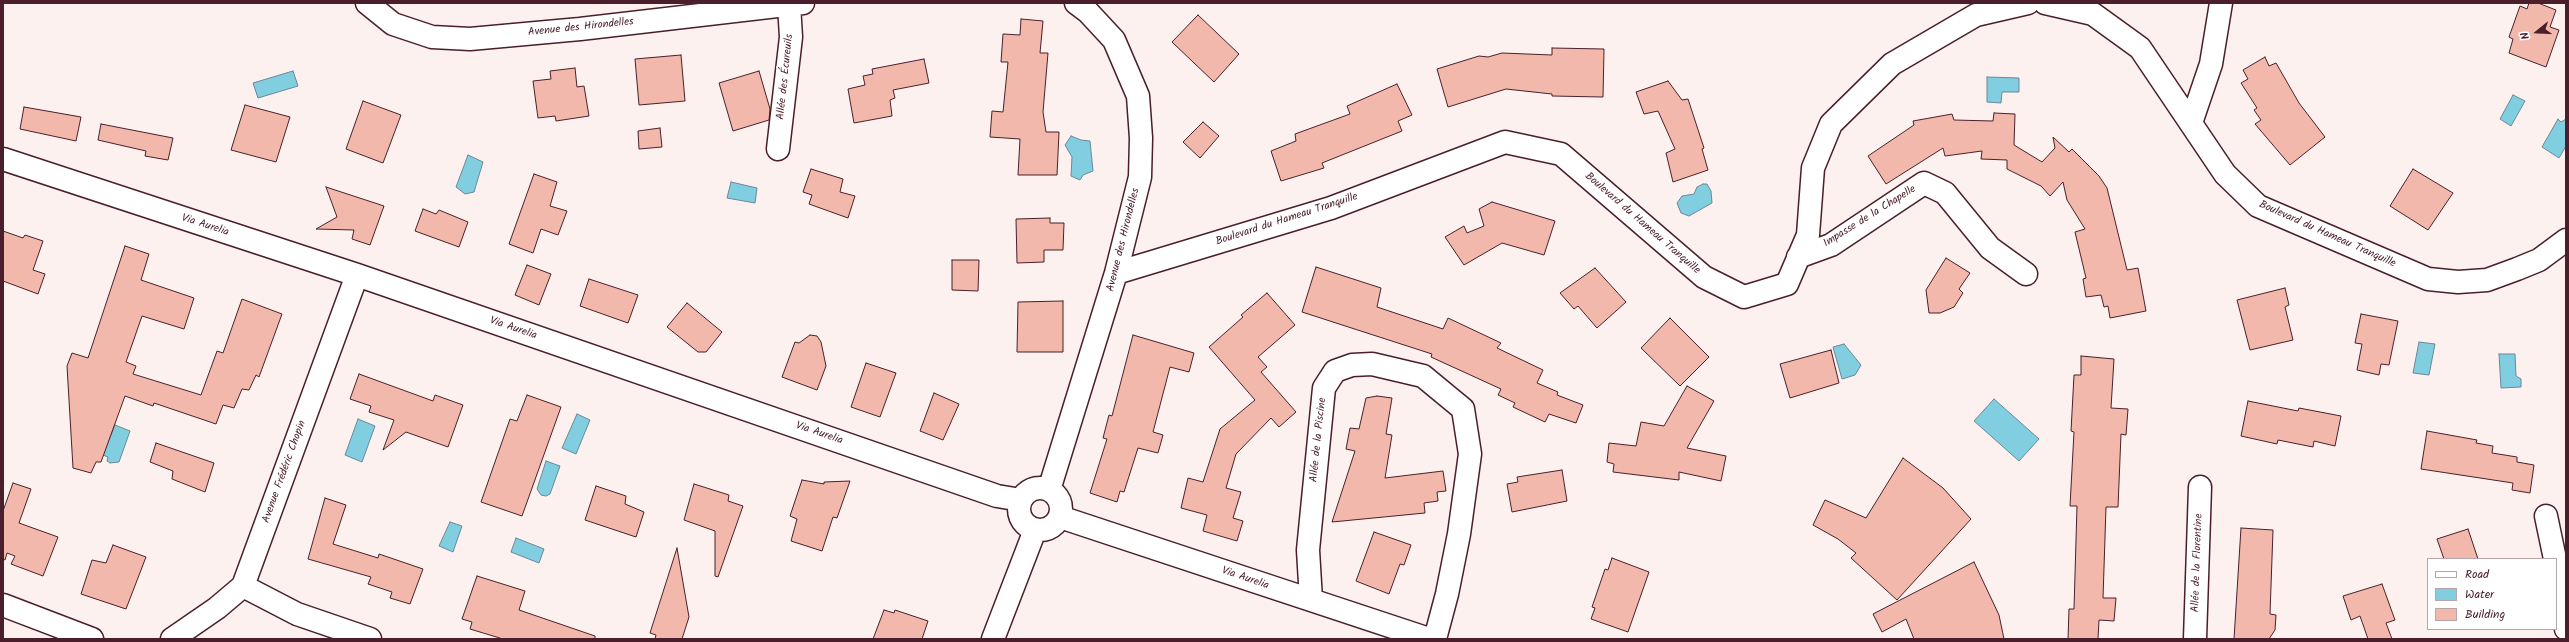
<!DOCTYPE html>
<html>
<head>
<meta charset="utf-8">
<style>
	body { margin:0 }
	#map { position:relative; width:2569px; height:642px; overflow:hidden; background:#fcf1ee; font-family:Kalam,sans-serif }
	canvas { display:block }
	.frame { position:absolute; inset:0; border:4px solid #4a1f2b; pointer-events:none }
	.legend { position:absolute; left:2427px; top:558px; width:130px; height:72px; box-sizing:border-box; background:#fff; border:1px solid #b7a5aa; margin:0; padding:5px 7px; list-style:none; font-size:12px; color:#4a1f2b }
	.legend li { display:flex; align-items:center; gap:8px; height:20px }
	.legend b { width:20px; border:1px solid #b7a5aa }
	.north { position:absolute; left:2517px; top:12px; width:40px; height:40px; -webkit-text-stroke:3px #fff; paint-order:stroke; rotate:252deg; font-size:11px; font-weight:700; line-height:16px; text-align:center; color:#4a1f2b }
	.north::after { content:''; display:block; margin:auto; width:14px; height:18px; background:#4a1f2b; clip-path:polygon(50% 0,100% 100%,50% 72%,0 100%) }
</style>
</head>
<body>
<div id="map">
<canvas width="2569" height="642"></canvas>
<div class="frame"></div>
<ul class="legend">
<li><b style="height:5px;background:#fff"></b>Road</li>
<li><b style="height:11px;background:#81cee0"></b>Water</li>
<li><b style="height:11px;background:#f2b8ab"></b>Building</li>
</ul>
<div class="north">N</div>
</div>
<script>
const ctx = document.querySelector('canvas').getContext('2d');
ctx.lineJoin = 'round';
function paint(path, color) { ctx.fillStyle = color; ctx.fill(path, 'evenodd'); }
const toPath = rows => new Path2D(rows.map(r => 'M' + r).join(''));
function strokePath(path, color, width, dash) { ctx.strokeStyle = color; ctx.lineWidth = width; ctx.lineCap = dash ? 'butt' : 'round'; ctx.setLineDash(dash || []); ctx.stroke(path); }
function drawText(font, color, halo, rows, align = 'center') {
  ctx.font = font + ' Kalam,sans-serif'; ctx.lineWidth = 3.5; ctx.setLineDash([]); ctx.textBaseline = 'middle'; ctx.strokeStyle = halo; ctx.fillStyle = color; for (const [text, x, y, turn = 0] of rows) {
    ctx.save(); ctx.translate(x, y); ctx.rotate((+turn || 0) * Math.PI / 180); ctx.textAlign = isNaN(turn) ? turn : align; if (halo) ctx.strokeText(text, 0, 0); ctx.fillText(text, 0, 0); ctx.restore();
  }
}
const water = toPath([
	[293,71,298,86,258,98,253,83,293,71],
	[1987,77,2019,78,2019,92,2002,92,2001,103,1987,102,1987,77],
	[2513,95,2525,101,2511,126,2500,119,2513,95],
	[2558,119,2561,122,2566,119,2566,146,2559,158,2542,147,2558,119],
	[1071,136,1081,140,1090,141,1093,171,1083,175,1080,180,1071,176,1072,157,1065,145,1071,136],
	[468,155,483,162,474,192,465,194,456,187,468,155],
	[731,182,757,188,755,203,727,198,731,182],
	[1703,184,1707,184,1711,191,1712,203,1689,216,1681,213,1677,203,1682,196,1694,194,1697,187,1703,184],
	[2419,342,2435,344,2429,375,2413,373,2419,342],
	[1844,344,1861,365,1855,375,1842,379,1833,347,1844,344],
	[2499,354,2515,354,2516,376,2521,379,2521,387,2501,388,2499,354],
	[1994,399,2039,439,2019,461,1974,421,1994,399],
	[577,414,590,420,576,454,562,448,577,414],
	[358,419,375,426,362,462,345,455,358,419],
	[115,425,130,431,119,462,110,463,107,461,108,457,103,455,115,425],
	[546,461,560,466,550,494,546,496,541,495,537,489,546,461],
	[450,522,462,526,453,552,439,546,450,522],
	[516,538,544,549,539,563,511,552,516,538]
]);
paint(water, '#81cee0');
strokePath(water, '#6b8898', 1);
const building = toPath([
	[2529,3,2538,3,2556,10,2550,27,2559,30,2546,67,2509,53,2513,39,2509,37,2520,6,2527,9,2529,3],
	[1198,15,1239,54,1214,82,1172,42,1198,15],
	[1021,19,1043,21,1040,53,1048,53,1043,112,1046,132,1059,132,1057,175,1018,175,1020,139,990,137,992,111,1003,112,1008,62,1001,62,1003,34,1020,35,1021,19],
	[1552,48,1604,49,1603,97,1552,96,1552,94,1506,89,1448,107,1437,69,1479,56,1488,57,1502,53,1552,55,1552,48],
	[681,55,685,101,639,105,635,59,681,55],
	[2265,57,2269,66,2276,63,2299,103,2325,137,2290,165,2255,124,2261,120,2254,110,2257,108,2241,83,2248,79,2243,70,2265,57],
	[924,59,929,83,893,90,895,98,890,100,892,116,854,123,848,89,865,85,863,76,873,74,872,69,924,59],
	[575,68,577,87,584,86,589,116,556,121,555,116,538,118,533,81,551,79,550,71,575,68],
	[759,71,770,109,769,120,733,131,719,83,759,71],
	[1668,81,1682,100,1688,99,1704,148,1702,149,1708,170,1673,182,1666,153,1675,149,1658,111,1644,114,1636,92,1668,81],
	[1397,84,1412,115,1398,121,1402,131,1322,163,1324,168,1281,181,1271,151,1296,141,1295,134,1350,114,1347,106,1397,84],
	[363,101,401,115,383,163,346,149,363,101],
	[245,105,290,117,276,162,231,150,245,105],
	[24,107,81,117,76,141,20,129,24,107],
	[1994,113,2015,114,2014,145,2042,162,2055,148,2053,137,2069,152,2072,149,2099,176,2107,188,2127,270,2138,268,2146,311,2110,318,2108,306,2104,307,2101,295,2086,297,2083,279,2086,278,2075,232,2085,229,2067,200,2063,182,2050,196,2041,186,2007,169,2007,160,1981,159,1982,151,1945,156,1943,148,1886,184,1868,156,1914,125,1913,121,1952,114,1954,120,1993,121,1994,113],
	[1203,122,1219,136,1200,158,1183,142,1203,122],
	[101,124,173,138,168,160,145,156,146,151,98,140,101,124],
	[660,128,662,147,639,149,638,131,660,128],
	[811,169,843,179,840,192,855,196,848,218,809,204,812,195,803,192,811,169],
	[2413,169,2453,193,2428,230,2390,206,2413,169],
	[534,174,557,182,550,206,567,211,558,235,541,229,533,253,509,244,534,174],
	[326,187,384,206,370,245,352,239,354,230,316,229,337,217,326,187],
	[1492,202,1555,221,1544,255,1502,243,1464,265,1445,237,1464,226,1467,233,1484,226,1479,209,1492,202],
	[423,209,436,214,439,210,468,222,459,247,415,231,423,209],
	[1050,218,1050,223,1064,223,1063,250,1044,250,1044,262,1017,263,1016,219,1050,218],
	[3,231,23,238,25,235,43,241,33,270,45,274,38,294,3,281,3,231],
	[125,246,149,254,141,280,194,298,184,329,142,316,126,362,136,366,133,374,201,395,217,351,223,353,242,299,282,314,259,377,256,375,249,390,242,389,234,408,223,405,216,424,154,403,153,406,125,396,101,462,96,462,91,473,73,468,67,366,72,353,88,358,125,246],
	[1946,258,1970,273,1959,289,1963,293,1954,307,1940,313,1929,313,1926,290,1946,258],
	[952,260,979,260,978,291,952,290,952,260],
	[527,265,551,274,539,305,515,295,527,265],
	[1316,267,1381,288,1377,307,1443,329,1448,318,1501,343,1497,348,1543,370,1537,383,1558,392,1557,395,1583,405,1576,423,1549,414,1545,422,1513,407,1515,403,1498,395,1501,389,1431,357,1432,354,1302,312,1316,267],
	[1595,268,1626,302,1597,328,1578,306,1574,309,1560,293,1595,268],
	[589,279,638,295,628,323,580,306,589,279],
	[2285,288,2289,305,2285,307,2293,340,2250,350,2237,300,2285,288],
	[1267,293,1295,325,1258,357,1267,367,1261,372,1296,412,1279,427,1271,418,1236,454,1226,488,1241,492,1233,518,1243,521,1237,541,1203,531,1207,515,1181,508,1188,478,1203,482,1220,429,1255,400,1209,347,1243,317,1241,315,1267,293],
	[1063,301,1063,352,1017,352,1018,302,1063,301],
	[687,303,722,332,706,352,698,352,667,327,687,303],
	[2361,314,2398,321,2389,365,2381,364,2379,375,2357,370,2362,344,2355,343,2361,314],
	[1670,318,1709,357,1680,386,1641,348,1670,318],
	[810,335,817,336,821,342,826,366,817,390,782,377,795,342,799,343,810,335],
	[1133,335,1194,353,1189,372,1170,367,1153,432,1163,435,1158,453,1138,448,1124,492,1120,491,1117,502,1090,493,1107,439,1103,438,1109,415,1112,416,1133,335],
	[1831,350,1839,383,1790,398,1780,364,1831,350],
	[2081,356,2114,359,2111,408,2128,409,2126,435,2121,434,2118,507,2106,507,2103,598,2116,598,2114,621,2099,620,2098,639,2068,639,2069,609,2074,609,2077,506,2070,506,2074,432,2071,431,2074,375,2081,375,2081,356],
	[866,363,896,373,880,417,851,407,866,363],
	[359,374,433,401,435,395,463,405,448,447,406,432,383,450,394,420,369,412,371,406,350,399,359,374],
	[1687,386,1714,401,1687,448,1726,456,1721,481,1679,472,1679,480,1613,472,1614,464,1607,462,1609,443,1636,446,1641,422,1664,426,1687,386],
	[934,393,959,404,943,440,920,431,934,393],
	[527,395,561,407,522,516,481,502,510,419,517,421,527,395],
	[1377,396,1392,398,1386,434,1392,435,1385,478,1443,471,1446,491,1437,492,1438,501,1424,503,1425,513,1332,522,1355,451,1346,449,1350,428,1359,429,1366,398,1377,396],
	[2248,401,2298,411,2299,408,2341,416,2335,446,2314,441,2313,447,2278,440,2277,444,2241,436,2248,401],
	[2427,431,2477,440,2476,443,2493,446,2492,453,2517,457,2517,462,2534,465,2530,493,2512,490,2513,483,2421,469,2427,431],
	[156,443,214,463,205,492,172,479,173,471,150,462,156,443],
	[1903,458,1943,488,1971,519,1897,600,1851,558,1856,553,1838,539,1813,525,1825,500,1866,518,1903,458],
	[1562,470,1567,501,1512,512,1507,484,1518,482,1517,477,1562,470],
	[802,480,824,484,824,482,850,481,837,518,833,517,822,551,791,541,797,519,790,516,802,480],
	[13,483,31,489,19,523,58,537,43,576,11,564,15,556,7,553,5,560,3,559,3,511,13,483],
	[694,484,729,495,728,501,743,506,718,577,715,576,715,531,684,520,694,484],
	[596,486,626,496,625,504,644,512,636,537,585,520,596,486],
	[325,498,346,505,333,544,378,558,379,554,423,569,410,604,390,598,392,592,368,584,371,577,308,559,325,498],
	[2241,528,2273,530,2270,614,2276,615,2275,630,2269,639,2234,639,2241,528],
	[2468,529,2478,559,2444,559,2437,539,2468,529],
	[1374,532,1411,545,1404,565,1400,564,1389,594,1356,581,1374,532],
	[113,545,146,557,126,609,81,594,92,560,106,563,113,545],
	[677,548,689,617,682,639,655,639,656,635,650,633,677,548],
	[1612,558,1649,572,1628,632,1591,619,1595,608,1592,607,1605,569,1608,570,1612,558],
	[1974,562,1999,615,2004,639,1914,639,1906,619,1882,632,1873,614,1974,562],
	[477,576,525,591,519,610,595,636,595,639,503,639,470,629,472,622,462,619,477,576],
	[2382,584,2395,620,2386,623,2392,639,2368,639,2360,616,2351,620,2343,596,2382,584],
	[884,610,894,613,895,610,928,621,922,639,873,639,884,610]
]);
paint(building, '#f2b8ab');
strokePath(building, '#4a1f2b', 1);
const minor = toPath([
	[367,3,393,24,432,37,470,39,580,29,803,3],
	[2045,3,2093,14,2140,48,2225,174,2258,206,2428,279,2458,282,2487,280,2517,269,2539,260,2566,240],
	[2191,123,2211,64,2221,3],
	[778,149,791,37,789,5],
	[3,159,357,275,997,496,1021,500],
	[1798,257,1831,245,1924,183,1945,193,1990,248,2026,274],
	[1116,273,1331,208,1505,142,1561,154,1704,277,1744,297,1787,284,1808,235,1813,168,1831,124,1892,64,1976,15,2028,3],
	'1019 509a21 21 0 1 1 42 0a21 21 0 1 1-42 0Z',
	[1049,490,1116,273,1140,177,1141,138,1138,96,1114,40,1088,12,1076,3],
	[2546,516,2555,559],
	[1060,517,1429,639],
	[2556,563,2566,629],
	[243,586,297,614,370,639],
	[1311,600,1308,550,1324,388,1335,371,1352,365,1372,364,1423,376,1463,409,1470,454,1459,534,1447,594,1435,639],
	[3,605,92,639],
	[172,639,217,608,243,586,357,275],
	[993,639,1035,530],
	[2195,639,2200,487]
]);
strokePath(minor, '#4a1f2b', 25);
strokePath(minor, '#fff', 22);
drawText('11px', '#4a1f2b', '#fff', [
	["Avenue des Hirondelles",581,28,-6],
	["Allée des Écureuils",786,77,-84],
	["Impasse de la Chapelle",1870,217,-32],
	["Boulevard du Hameau Tranquille",1287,220,-18],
	["Boulevard du Hameau Tranquille",1642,224,41],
	["Via Aurelia",205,226,18],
	["Boulevard du Hameau Tranquille",2327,235,24],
	["Avenue des Hirondelles",1124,240,-76],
	["Via Aurelia",513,329,19],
	["Via Aurelia",819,434,19],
	["Allée de la Piscine",1319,440,-84],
	["Avenue Frédéric Chopin",285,472,-70],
	["Allée de la Florentine",2198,563,-88],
	["Via Aurelia",1245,579,19]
]);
</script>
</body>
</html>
